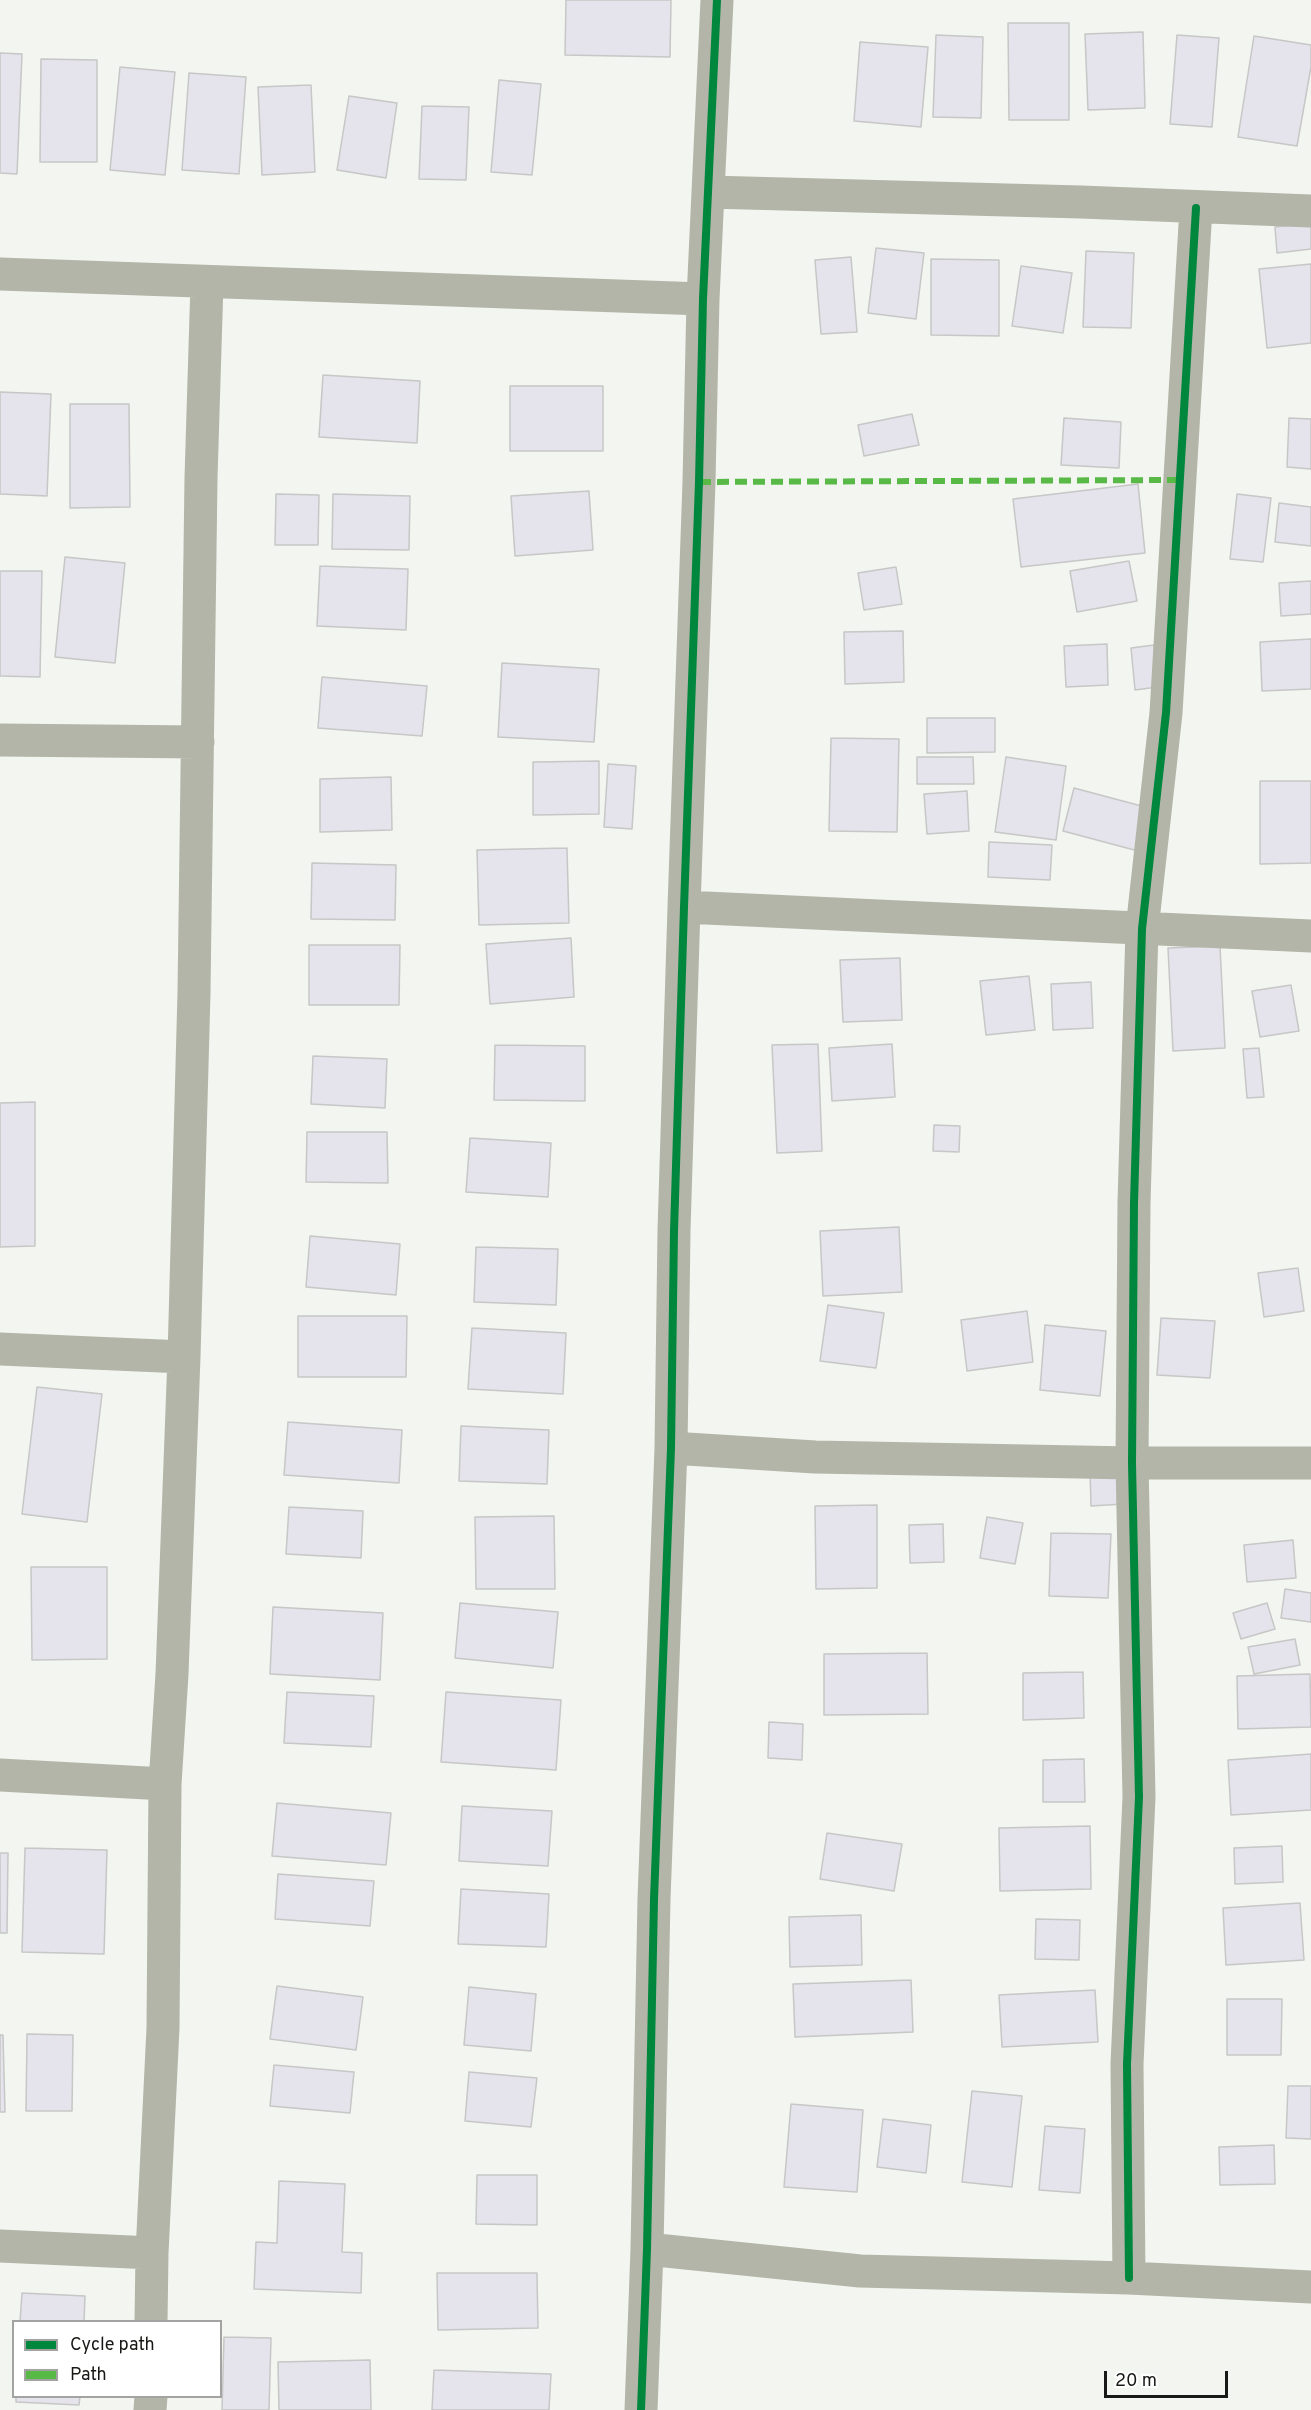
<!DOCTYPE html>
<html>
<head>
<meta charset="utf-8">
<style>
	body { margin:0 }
	#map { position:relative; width:1311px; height:2410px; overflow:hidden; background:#f3f5f0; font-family:Overpass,sans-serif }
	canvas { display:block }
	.legend { position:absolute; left:12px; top:2320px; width:210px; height:78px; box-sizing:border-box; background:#fff; border:2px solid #a3a3a2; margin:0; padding:8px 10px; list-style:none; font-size:18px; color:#181816 }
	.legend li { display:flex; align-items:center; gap:12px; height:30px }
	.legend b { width:30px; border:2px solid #a3a3a2 }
	.scale { position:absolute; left:1104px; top:2371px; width:124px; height:27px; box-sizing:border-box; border:3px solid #181816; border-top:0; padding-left:8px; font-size:18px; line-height:21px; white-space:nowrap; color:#181816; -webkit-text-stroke:4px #fff; paint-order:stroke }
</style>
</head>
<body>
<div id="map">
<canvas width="1311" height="2410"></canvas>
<ul class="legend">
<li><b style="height:8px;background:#00873e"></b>Cycle path</li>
<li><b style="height:8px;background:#58b947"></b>Path</li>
</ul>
<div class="scale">20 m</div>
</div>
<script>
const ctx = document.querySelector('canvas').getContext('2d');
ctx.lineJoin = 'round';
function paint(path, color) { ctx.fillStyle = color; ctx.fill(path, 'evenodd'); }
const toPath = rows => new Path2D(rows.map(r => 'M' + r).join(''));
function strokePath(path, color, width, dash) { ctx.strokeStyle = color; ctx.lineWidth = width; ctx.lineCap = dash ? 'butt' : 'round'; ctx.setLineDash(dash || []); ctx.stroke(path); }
const building = toPath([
	[566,0,671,0,670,57,565,55,566,0],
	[1008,23,1069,23,1069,120,1009,120,1008,23],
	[1143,32,1145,108,1088,110,1085,34,1143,32],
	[936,35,983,37,981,118,933,117,936,35],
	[1177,35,1219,38,1212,127,1170,124,1177,35],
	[1254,36,1311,45,1311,67,1297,146,1238,137,1254,36],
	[860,42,928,47,921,127,854,121,860,42],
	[0,53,22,54,17,174,0,173,0,53],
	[41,59,97,60,97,162,40,162,41,59],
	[120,67,175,72,165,175,110,170,120,67],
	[189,73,246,77,239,174,182,170,189,73],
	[499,80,541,84,532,175,491,172,499,80],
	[311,85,315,172,262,175,258,87,311,85],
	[349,96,397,103,386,178,337,170,349,96],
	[422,106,469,107,466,180,419,179,422,106],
	[1311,223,1311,249,1277,253,1275,227,1311,223],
	[876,248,924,253,916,319,868,313,876,248],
	[1086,251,1134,253,1131,328,1083,327,1086,251],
	[851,257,857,332,821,334,815,260,851,257],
	[931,259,999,260,999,336,931,335,931,259],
	[1311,264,1311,343,1267,348,1259,269,1311,264],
	[1021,266,1072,273,1063,333,1012,326,1021,266],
	[323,375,420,381,417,443,319,437,323,375],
	[510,386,603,386,603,451,510,451,510,386],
	[0,392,51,394,47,496,0,494,0,392],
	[70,404,129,404,130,507,70,508,70,404],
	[912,414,919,445,864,456,858,425,912,414],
	[1064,418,1121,422,1119,468,1061,465,1064,418],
	[1289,418,1311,419,1311,469,1287,467,1289,418],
	[1138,484,1145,553,1021,567,1013,499,1138,484],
	[589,491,593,550,515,556,511,496,589,491],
	[276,494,319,495,318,545,275,545,276,494],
	[333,494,410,496,409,550,332,549,333,494],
	[1237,494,1271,498,1263,562,1230,559,1237,494],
	[1279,503,1311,507,1311,546,1275,542,1279,503],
	[65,557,125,563,115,663,55,657,65,557],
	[1129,561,1137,601,1077,612,1070,571,1129,561],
	[320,566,408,569,406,630,317,626,320,566],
	[896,567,902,604,864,610,858,573,896,567],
	[0,571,42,571,40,677,0,676,0,571],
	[1311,581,1311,614,1281,616,1279,583,1311,581],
	[903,631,904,682,845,684,844,632,903,631],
	[1311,639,1311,689,1262,691,1260,642,1311,639],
	[1107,644,1108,685,1066,687,1064,646,1107,644],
	[1154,645,1158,687,1135,690,1131,648,1154,645],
	[502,663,599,669,594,742,498,737,502,663],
	[322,677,427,686,422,736,318,728,322,677],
	[927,718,995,718,995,752,927,753,927,718],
	[831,738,899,739,897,832,829,831,831,738],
	[917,757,973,757,974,784,917,784,917,757],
	[1006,757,1066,766,1056,840,995,832,1006,757],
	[599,761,599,814,533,815,533,762,599,761],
	[608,764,636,766,632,829,604,827,608,764],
	[391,777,392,830,320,832,320,779,391,777],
	[1260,781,1311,781,1311,863,1260,864,1260,781],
	[1074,788,1149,808,1138,851,1063,831,1074,788],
	[967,791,969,831,927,834,924,794,967,791],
	[989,842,1052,845,1050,880,988,877,989,842],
	[567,848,569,923,479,925,477,850,567,848],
	[312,863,396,865,395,920,311,919,312,863],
	[571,938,574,997,490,1004,486,944,571,938],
	[309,945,400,945,399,1005,309,1005,309,945],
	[1220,946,1225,1048,1173,1051,1168,948,1220,946],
	[900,958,902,1020,843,1022,840,960,900,958],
	[1029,976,1035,1030,986,1035,980,981,1029,976],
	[1091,982,1093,1028,1053,1030,1051,984,1091,982],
	[1291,985,1299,1031,1260,1037,1252,991,1291,985],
	[818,1044,822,1151,777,1153,772,1045,818,1044],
	[892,1044,895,1097,832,1101,829,1048,892,1044],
	[495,1045,585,1046,585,1101,494,1100,495,1045],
	[1259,1048,1264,1097,1247,1098,1243,1049,1259,1048],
	[313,1056,387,1059,385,1108,311,1104,313,1056],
	[35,1102,35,1246,0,1247,0,1103,35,1102],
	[934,1125,960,1126,959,1152,933,1151,934,1125],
	[307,1132,387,1132,388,1183,306,1182,307,1132],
	[470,1138,551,1143,548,1197,466,1192,470,1138],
	[899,1227,902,1292,823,1296,820,1231,899,1227],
	[310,1236,400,1244,396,1295,306,1287,310,1236],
	[476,1247,558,1249,556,1305,474,1302,476,1247],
	[1298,1268,1304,1311,1264,1317,1258,1273,1298,1268],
	[828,1305,884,1313,876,1368,820,1361,828,1305],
	[1027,1311,1033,1362,967,1371,961,1320,1027,1311],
	[298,1316,407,1316,406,1377,298,1377,298,1316],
	[1161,1318,1215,1321,1210,1378,1157,1375,1161,1318],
	[1045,1325,1106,1331,1100,1396,1040,1390,1045,1325],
	[472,1328,566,1333,563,1394,468,1389,472,1328],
	[37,1387,102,1394,87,1522,22,1514,37,1387],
	[288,1422,402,1430,399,1483,284,1475,288,1422],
	[461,1426,549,1430,547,1484,459,1481,461,1426],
	[1123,1469,1124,1504,1091,1506,1090,1470,1123,1469],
	[877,1505,877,1588,816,1589,815,1506,877,1505],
	[289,1507,363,1511,361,1558,286,1554,289,1507],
	[554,1516,555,1589,476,1589,475,1517,554,1516],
	[987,1517,1023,1523,1015,1564,980,1558,987,1517],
	[943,1524,944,1562,910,1563,909,1525,943,1524],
	[1051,1533,1111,1534,1108,1598,1049,1596,1051,1533],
	[1293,1540,1296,1578,1247,1582,1244,1545,1293,1540],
	[31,1567,107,1567,107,1659,32,1660,31,1567],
	[1285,1589,1311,1593,1311,1622,1281,1618,1285,1589],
	[460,1603,558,1612,553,1668,455,1658,460,1603],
	[1267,1603,1275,1629,1241,1639,1233,1613,1267,1603],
	[273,1607,383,1613,380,1680,270,1674,273,1607],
	[1295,1639,1300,1665,1254,1674,1248,1647,1295,1639],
	[927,1653,928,1714,824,1715,824,1654,927,1653],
	[1083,1672,1084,1718,1023,1720,1023,1673,1083,1672],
	[1310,1674,1311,1727,1238,1729,1237,1676,1310,1674],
	[287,1692,374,1696,371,1747,284,1743,287,1692],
	[446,1692,561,1700,556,1770,441,1762,446,1692],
	[769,1722,803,1724,802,1760,768,1758,769,1722],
	[1311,1754,1311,1810,1231,1815,1228,1760,1311,1754],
	[1084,1759,1085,1802,1043,1802,1043,1760,1084,1759],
	[277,1803,391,1813,386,1865,272,1856,277,1803],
	[462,1806,552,1811,548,1866,459,1861,462,1806],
	[1090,1826,1091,1889,1000,1891,999,1828,1090,1826],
	[827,1833,902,1844,894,1891,820,1879,827,1833],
	[1282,1846,1283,1882,1235,1884,1234,1848,1282,1846],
	[25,1848,107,1850,104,1954,22,1952,25,1848],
	[0,1853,8,1853,7,1933,0,1933,0,1853],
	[278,1874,374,1881,370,1926,275,1919,278,1874],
	[461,1889,549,1894,546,1947,458,1944,461,1889],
	[1300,1903,1304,1960,1226,1965,1223,1908,1300,1903],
	[861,1915,862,1965,790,1967,789,1917,861,1915],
	[1036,1919,1080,1920,1079,1960,1035,1959,1036,1919],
	[911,1980,913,2032,795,2037,793,1984,911,1980],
	[277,1986,363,1997,356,2050,270,2039,277,1986],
	[469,1987,536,1994,531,2051,464,2045,469,1987],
	[1095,1990,1098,2042,1002,2047,999,1995,1095,1990],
	[1227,1999,1282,1999,1281,2055,1227,2055,1227,1999],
	[27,2034,73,2035,72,2111,26,2111,27,2034],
	[0,2035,3,2035,5,2112,0,2112,0,2035],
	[274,2065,354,2072,350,2113,270,2106,274,2065],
	[469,2072,537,2078,531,2127,465,2121,469,2072],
	[1288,2086,1311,2086,1311,2139,1286,2138,1288,2086],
	[972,2091,1022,2096,1012,2187,962,2182,972,2091],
	[791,2104,863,2110,857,2192,784,2187,791,2104],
	[883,2119,931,2125,926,2173,877,2167,883,2119],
	[1045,2126,1085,2129,1080,2193,1039,2190,1045,2126],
	[1274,2145,1275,2184,1220,2185,1219,2147,1274,2145],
	[477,2175,537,2175,537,2225,476,2224,477,2175],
	[279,2181,345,2184,342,2252,362,2253,361,2293,254,2289,256,2242,277,2243,279,2181],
	[437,2273,537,2273,538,2328,438,2330,437,2273],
	[22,2293,85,2296,84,2322,20,2322,22,2293],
	[224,2337,271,2338,269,2410,222,2410,224,2337],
	[370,2360,371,2410,279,2410,278,2362,370,2360],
	[434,2370,551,2374,549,2410,432,2410,434,2370],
	[16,2396,80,2396,79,2405,16,2402,16,2396]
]);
paint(building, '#e5e3eb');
strokePath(building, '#c6c7c6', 1.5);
strokePath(toPath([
	[709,192,1081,202,1311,211],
	[0,274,703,299],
	[0,740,198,742],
	[684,907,1311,936],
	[0,1349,184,1357],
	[671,1448,815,1457,1132,1463,1311,1463],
	[0,1775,165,1784],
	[0,2246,152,2253],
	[647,2249,860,2271,1129,2278,1311,2287],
	[1129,2278,1127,2064,1139,1797,1132,1463,1134,1203,1142,929,1166,713,1196,208],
	[151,2322,152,2253,163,2028,165,1784,172,1674,184,1357,194,993,201,478,207,283],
	[150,2410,151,2396],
	[641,2410,647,2249,654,1899,671,1448,674,1231,684,907,699,482,703,299,717,0]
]), '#b2b5a7', 33);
strokePath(toPath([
	[699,482,1178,480]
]), '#58b947', 6, [12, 6]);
strokePath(toPath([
	[1129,2278,1127,2064,1139,1797,1132,1463,1134,1203,1142,929,1166,713,1196,208],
	[641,2410,647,2249,654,1899,671,1448,674,1231,684,907,699,482,703,299,717,0]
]), '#00873e', 8);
</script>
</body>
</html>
